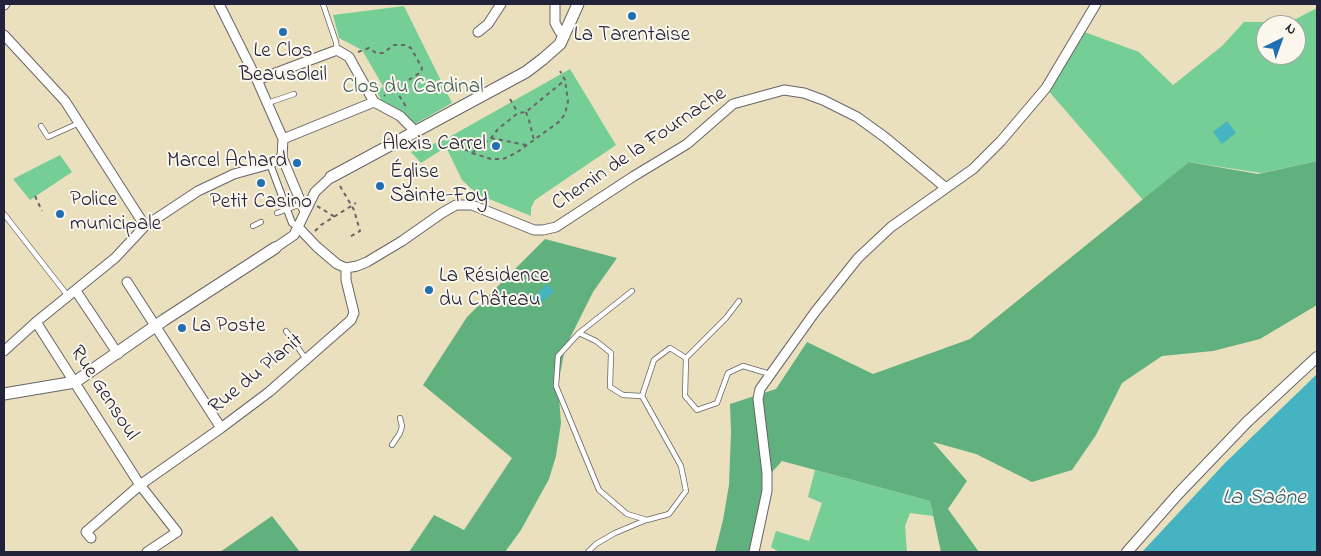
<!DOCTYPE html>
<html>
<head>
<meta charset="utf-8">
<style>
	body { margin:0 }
	#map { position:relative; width:1321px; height:556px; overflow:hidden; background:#ebe0bd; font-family:"Indie Flower",sans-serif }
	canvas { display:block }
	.frame { position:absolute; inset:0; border:5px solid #22223b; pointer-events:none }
	.north { position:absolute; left:1256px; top:15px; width:50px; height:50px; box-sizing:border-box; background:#fbf7ec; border:1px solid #a4a2a5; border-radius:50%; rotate:42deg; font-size:14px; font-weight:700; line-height:20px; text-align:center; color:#22223b }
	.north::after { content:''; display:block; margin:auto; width:18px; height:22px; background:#1f6fb2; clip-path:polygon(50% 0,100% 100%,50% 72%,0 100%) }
</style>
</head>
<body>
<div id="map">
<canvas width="1321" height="556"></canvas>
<div class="frame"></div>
<div class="north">N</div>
</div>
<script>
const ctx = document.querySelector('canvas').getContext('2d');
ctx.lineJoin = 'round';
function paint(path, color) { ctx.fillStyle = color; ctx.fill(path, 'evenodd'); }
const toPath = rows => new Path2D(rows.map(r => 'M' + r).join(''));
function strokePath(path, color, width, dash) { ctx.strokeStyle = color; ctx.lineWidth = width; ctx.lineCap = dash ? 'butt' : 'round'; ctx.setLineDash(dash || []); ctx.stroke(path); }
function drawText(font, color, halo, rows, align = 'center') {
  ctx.font = font + ' "Indie Flower",sans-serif'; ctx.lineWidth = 4; ctx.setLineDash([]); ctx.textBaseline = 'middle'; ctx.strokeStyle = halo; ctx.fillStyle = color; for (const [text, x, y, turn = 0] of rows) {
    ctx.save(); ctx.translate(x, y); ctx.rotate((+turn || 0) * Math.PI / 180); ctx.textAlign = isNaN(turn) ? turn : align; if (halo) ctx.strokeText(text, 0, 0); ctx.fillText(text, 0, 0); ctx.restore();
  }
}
paint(toPath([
	[404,6,452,103,413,125,384,105,377,92,383,86,362,50,339,38,333,15],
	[1317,8,1317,161,1261,173,1189,162,1143,200,1046,88,1079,30,1139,52,1173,85,1222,46,1244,22,1290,22],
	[1266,25,1296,25,1296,55,1266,55],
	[570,69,616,145,535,200,531,208,531,216,477,194,462,180,446,147,421,163,411,152,444,140],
	[60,155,72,172,30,200,13,179],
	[815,470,930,501,933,516,910,513,905,526,907,552,779,552,771,547,776,531,809,541,822,503,808,497]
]), '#75ce95');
paint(toPath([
	[1317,161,1317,305,1260,339,1213,351,1162,356,1122,383,1096,435,1072,470,1032,482,976,454,933,442,967,481,948,509,979,552,941,552,930,501,782,461,765,480,750,552,715,552,723,520,729,485,731,432,730,404,776,389,807,342,873,374,970,339,1189,162,1258,174],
	[545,239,617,258,593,292,565,348,558,385,561,423,556,456,549,479,521,530,505,552,409,552,434,515,464,530,512,458,423,385,467,317],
	[272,516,300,552,220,552]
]), '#60b17e');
paint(toPath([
	[1227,121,1236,133,1222,144,1213,132],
	[547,284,554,291,537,306,531,300],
	[1317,374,1317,552,1142,552,1225,463]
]), '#45b3c1');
const service = toPath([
	[323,4,336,42,337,50],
	[268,103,294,94],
	[41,126,48,137,79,123],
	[277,213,301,204],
	[4,214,68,296],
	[253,226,261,222],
	[286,331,306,359],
	[579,333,596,341,611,353,610,387,623,395,642,396,681,466,686,491,669,514,647,520,627,514,599,490,556,386,558,356,579,333,632,291],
	[686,358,726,318,739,301],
	[642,396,654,360,670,348,686,358,685,396,697,410,717,403,728,373,743,366,770,374],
	[392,445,400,433,402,426,400,418],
	[588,552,596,544,615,533,646,520]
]);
const pedestrian = toPath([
	[270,164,292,223,298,227]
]);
const minor = toPath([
	[219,4,257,80,283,139,282,157,305,212],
	[555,4,555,23,560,32,565,35],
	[4,5,5,4],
	[478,32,488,24,501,4],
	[4,35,65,101,145,226],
	[257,80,337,50,349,57,374,102],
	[283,139,374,102,400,116,416,132],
	[298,227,317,247,337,264,346,268],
	[275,248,294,235,315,192,331,177],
	[346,268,357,266,367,262,402,241,442,213,456,205,472,205,534,230,543,230,556,227,634,176,687,144,733,104,784,90,804,93,823,100,857,117,886,138,946,188],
	[127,282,221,428],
	[76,291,118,354],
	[36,322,140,485,177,532,147,552],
	[4,351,36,322,115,258,145,226,198,191,234,174,270,164,282,157],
	[91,538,86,532,140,485,221,428,269,392,351,320,354,313,346,280,346,268],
	[754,552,767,491,767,473,758,399,760,389,815,312,858,258,891,227,973,169,1001,141,1046,88,1096,4]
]);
const tertiary = toPath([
	[1127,552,1178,494,1247,422,1317,357]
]);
const secondary = toPath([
	[331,177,526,72,543,59,560,44,578,4],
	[4,394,75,382,164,320,275,248]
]);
strokePath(service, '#686468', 6);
strokePath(pedestrian, '#686468', 8);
strokePath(minor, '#686468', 11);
strokePath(tertiary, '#686468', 12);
strokePath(secondary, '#686468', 13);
strokePath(toPath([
	[358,52,369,48,376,53,383,53,394,45,404,45,411,48,422,68,421,72,384,96],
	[395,89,407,108],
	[510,99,518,113],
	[526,112,529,120,534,140],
	[446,135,453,144,472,153,491,138,498,129,518,113,526,112,565,80,560,71],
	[491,138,526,145],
	[472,153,491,159,503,159,516,153,560,121,565,114,568,101,565,80],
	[340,186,354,210,360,231,348,238],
	[35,196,42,211],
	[317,206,335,217],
	[315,231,321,225,356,203]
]), '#686468', 2, [4, 4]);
strokePath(service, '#fff', 4.5);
strokePath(pedestrian, '#fff', 6);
strokePath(minor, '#fff', 9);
strokePath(tertiary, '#fff', 10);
strokePath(secondary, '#fff', 11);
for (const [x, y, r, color] of [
	[632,16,5,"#1f6fb2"],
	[283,32,5,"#1f6fb2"],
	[496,146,5,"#1f6fb2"],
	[297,163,5,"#1f6fb2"],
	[261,183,5,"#1f6fb2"],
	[380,186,5,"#1f6fb2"],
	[60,214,5,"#1f6fb2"],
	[429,290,5,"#1f6fb2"],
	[182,328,5,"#1f6fb2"]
]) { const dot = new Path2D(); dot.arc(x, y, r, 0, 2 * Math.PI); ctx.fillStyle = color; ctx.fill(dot); strokePath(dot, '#fbf7ec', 2); }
drawText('21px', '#22223b', '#fbf7ec', [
	["La Tarentaise",632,37,"center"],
	["Le Clos",283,53,"center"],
	["Beausoleil",283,77,"center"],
	["Alexis Carrel",486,146,"right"],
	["Marcel Achard",287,163,"right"],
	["Église",390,174],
	["Sainte-Foy",390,198],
	["Police",70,202],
	["municipale",70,226],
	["Petit Casino",261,204,"center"],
	["La Résidence",439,278],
	["du Château",439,302],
	["La Poste",192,328]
], 'left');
drawText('21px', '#3f5e5a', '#fbf7ec', [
	["Clos du Cardinal",413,89]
]);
drawText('21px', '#22223b', '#fbf7ec', [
	["Chemin de la Fournache",640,150,-34],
	["Rue du Planit",257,375,-39],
	["Rue Gensoul",103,394,57]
]);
drawText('italic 22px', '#305c71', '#fbf7ec', [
	["La Saône",1264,499]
]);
</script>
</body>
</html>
